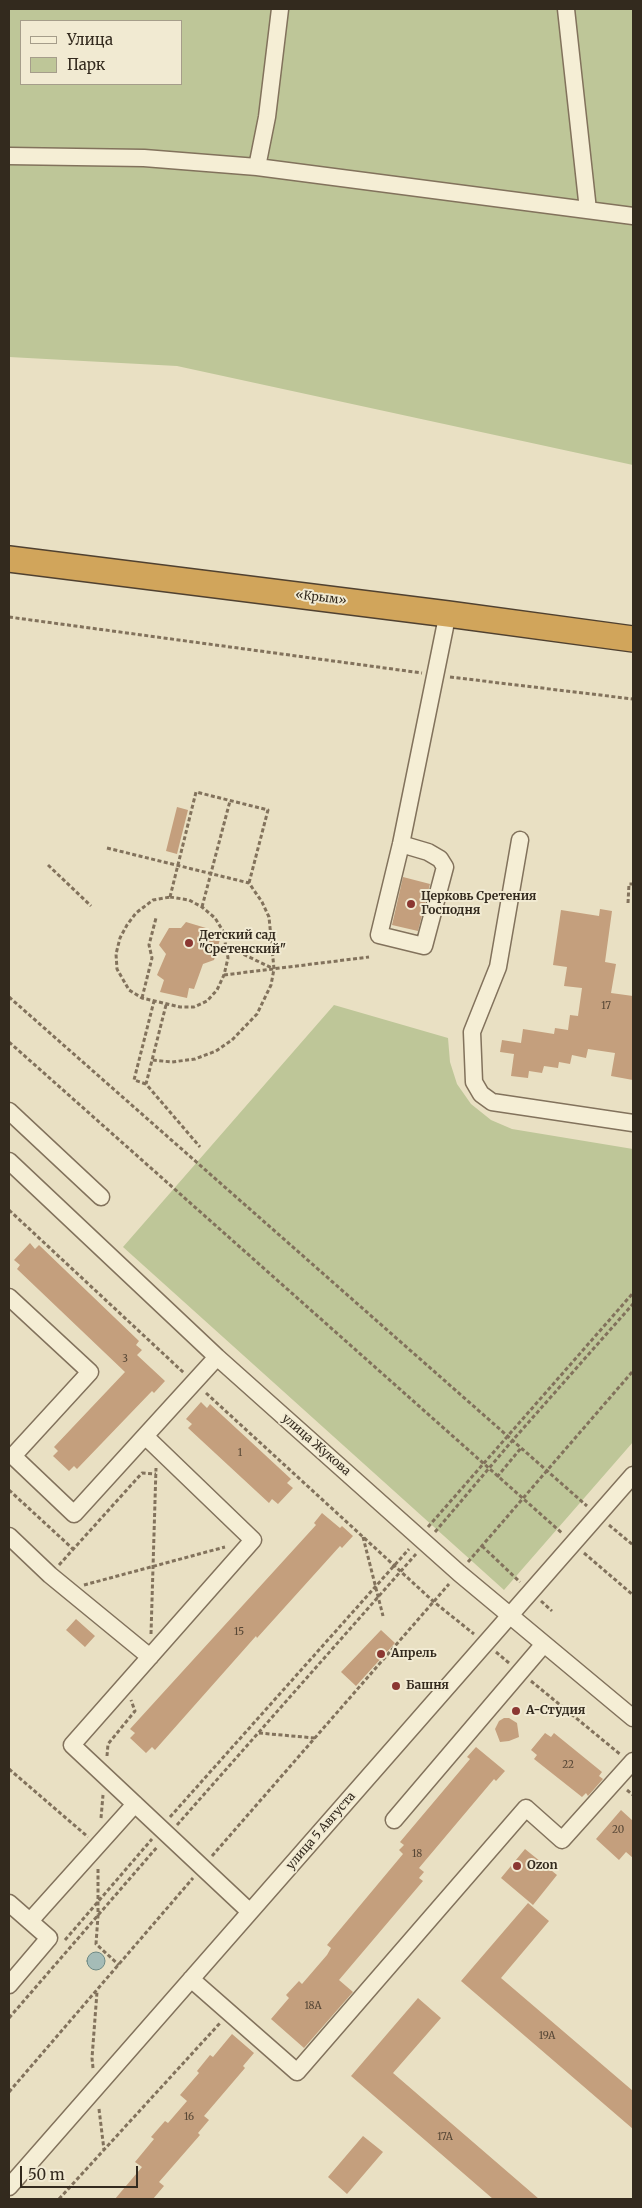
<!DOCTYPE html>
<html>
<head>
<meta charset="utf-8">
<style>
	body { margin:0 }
	#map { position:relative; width:642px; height:2208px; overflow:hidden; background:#e9e0c3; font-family:Merriweather,serif }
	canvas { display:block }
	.frame { position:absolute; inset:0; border:10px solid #332a1e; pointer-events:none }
	.legend { position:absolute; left:20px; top:20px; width:162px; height:65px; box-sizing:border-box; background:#f1ead2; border:1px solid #a59d8a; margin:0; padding:6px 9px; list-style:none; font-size:15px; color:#332a1e }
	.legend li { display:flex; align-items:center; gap:10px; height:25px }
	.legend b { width:25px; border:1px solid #a59d8a }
	.scale { position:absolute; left:20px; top:2166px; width:118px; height:22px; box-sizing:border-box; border:2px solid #332a1e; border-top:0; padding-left:6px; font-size:15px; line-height:18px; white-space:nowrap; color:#332a1e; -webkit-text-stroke:4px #f1ead2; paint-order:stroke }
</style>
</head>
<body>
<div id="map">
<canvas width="642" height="2208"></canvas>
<div class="frame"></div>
<ul class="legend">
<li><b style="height:6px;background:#f5eed5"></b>Улица</li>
<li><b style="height:14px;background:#bec698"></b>Парк</li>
</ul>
<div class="scale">50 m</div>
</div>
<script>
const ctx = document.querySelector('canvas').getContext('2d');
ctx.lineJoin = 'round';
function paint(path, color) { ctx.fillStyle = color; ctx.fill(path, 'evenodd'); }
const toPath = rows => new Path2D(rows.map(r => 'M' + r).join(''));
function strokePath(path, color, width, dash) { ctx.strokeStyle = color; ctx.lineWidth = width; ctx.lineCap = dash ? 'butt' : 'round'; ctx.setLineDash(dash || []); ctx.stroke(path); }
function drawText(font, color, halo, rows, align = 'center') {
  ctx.font = font + ' Merriweather,serif'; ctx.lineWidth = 4; ctx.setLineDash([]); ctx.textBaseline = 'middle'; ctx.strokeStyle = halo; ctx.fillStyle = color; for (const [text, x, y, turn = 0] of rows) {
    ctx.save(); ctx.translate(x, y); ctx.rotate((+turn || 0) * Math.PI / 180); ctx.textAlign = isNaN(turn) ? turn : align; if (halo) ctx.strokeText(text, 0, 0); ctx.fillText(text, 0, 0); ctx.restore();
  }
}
paint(toPath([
	[9,9,633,9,633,465,177,366,9,357],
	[21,21,181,21,181,84,21,84],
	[334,1005,448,1038,450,1062,457,1084,471,1104,491,1120,512,1129,633,1149,633,1442,504,1590,123,1247]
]), '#bec698');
const water = toPath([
	'87 1961a9 9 0 1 1 18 0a9 9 0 1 1-18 0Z'
]);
paint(water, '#a5bcb7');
strokePath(water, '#6d8984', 1);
paint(toPath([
	[177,807,188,810,177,854,166,851],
	[403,877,430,884,418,931,392,925],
	[600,909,612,911,605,962,616,964,611,993,633,996,633,1080,611,1076,615,1053,588,1049,586,1058,572,1055,570,1064,559,1062,558,1068,544,1066,542,1073,529,1071,528,1078,511,1076,514,1054,500,1052,502,1040,521,1043,523,1029,554,1034,555,1028,568,1030,570,1015,578,1016,582,988,564,986,567,967,553,965,561,910,599,916],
	[186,922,206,928,207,934,221,936,214,960,203,964,194,989,189,988,187,998,160,992,164,980,157,975,166,954,159,945,169,928,181,928],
	[30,1243,35,1249,39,1245,139,1341,136,1345,142,1350,137,1355,165,1381,154,1393,152,1391,77,1469,74,1466,69,1471,53,1456,58,1451,54,1447,125,1372,17,1269,20,1265,14,1260],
	[201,1402,207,1408,210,1404,291,1479,287,1483,293,1488,278,1504,272,1499,269,1503,188,1428,192,1424,186,1419],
	[322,1513,340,1528,342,1526,353,1536,342,1548,340,1546,257,1638,256,1636,155,1750,152,1747,146,1753,130,1738,135,1733,130,1729,316,1525,314,1523],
	[76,1619,95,1636,85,1647,66,1630],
	[381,1630,395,1643,356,1686,341,1672],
	[504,1718,509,1718,517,1723,519,1737,509,1741,500,1742,495,1729,499,1721],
	[545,1733,551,1737,554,1733,602,1772,599,1776,603,1779,588,1796,586,1793,582,1797,534,1759,537,1755,531,1750],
	[476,1747,505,1771,496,1781,494,1779,419,1868,424,1872,419,1878,423,1881,339,1980,353,1992,304,2048,271,2019,289,1998,286,1995,299,1981,302,1984,327,1955,331,1948,327,1945,403,1854,399,1850,404,1845,400,1842,470,1759,467,1757],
	[621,1810,633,1821,633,1858,626,1852,619,1860,596,1839],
	[525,1849,557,1875,533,1905,501,1878],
	[528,1903,549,1921,501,1978,633,2091,633,2129,461,1981],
	[418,1998,441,2018,393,2073,539,2199,493,2199,351,2076],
	[232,2034,254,2053,243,2066,245,2068,204,2116,209,2120,198,2133,200,2135,159,2182,164,2186,153,2199,115,2199,142,2167,135,2162,154,2139,151,2137,165,2121,168,2123,187,2101,180,2095,199,2073,197,2071,210,2055,213,2057],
	[363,2136,383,2152,347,2194,328,2177]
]), '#c49f7d');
const minor = toPath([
	[566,9,588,210],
	[9,156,144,158,257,167,633,216],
	[257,167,267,117,280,9],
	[520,840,498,967,472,1032,474,1082,481,1094,492,1102,633,1123],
	[401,844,428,852,440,859,445,867,424,946,379,935,401,844,446,622],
	[9,1111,101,1197],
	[9,1161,217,1357,459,1573,633,1718],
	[9,1297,90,1372,13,1456,74,1514,145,1436,253,1540,72,1745,250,1912],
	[145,1436,217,1357],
	[9,1536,50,1575,150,1657],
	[394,1820,544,1644],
	[9,1903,49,1938,9,1985],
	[30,1921,135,1804],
	[191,1979,297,2072,526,1808,562,1840,633,1761],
	[9,2187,633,1475]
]);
const highway = toPath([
	[9,559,448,614,633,639]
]);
strokePath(minor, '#82725c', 19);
strokePath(highway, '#504130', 28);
strokePath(toPath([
	[9,617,422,673],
	[450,677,633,699],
	[107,848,249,883,262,902,269,917,274,969,271,985,257,1014,232,1040,216,1051,195,1059,172,1062,152,1060],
	[48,865,91,906],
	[170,897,189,900,202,907,215,918,223,931,228,958,224,975,217,990,207,1001,194,1007,180,1007,142,998,129,990,117,969,116,954,120,938,127,925,136,913,153,900,170,897],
	[170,897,196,792,268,810,249,883],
	[628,903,629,884,633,884],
	[202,907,230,801],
	[226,946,272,968],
	[224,975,369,957],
	[9,997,587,1506],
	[142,998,152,958,149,945,156,918],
	[166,1005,146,1084,200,1147],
	[9,1042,563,1534],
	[146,1084,134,1080,154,1001],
	[9,1210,184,1373],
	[206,1393,434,1602,474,1634],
	[497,1477,521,1448],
	[9,1490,73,1549],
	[609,1525,633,1545],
	[428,1527,633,1293],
	[435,1532,512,1441,633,1304],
	[363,1537,383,1616],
	[482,1546,520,1582],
	[584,1553,633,1595],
	[468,1562,633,1371],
	[59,1565,142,1473,156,1474],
	[84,1585,225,1547],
	[541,1601,552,1611],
	[151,1634,156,1468],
	[496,1652,509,1663],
	[531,1681,621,1755],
	[259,1733,315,1738],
	[107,1756,108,1744,135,1711,131,1700],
	[9,1769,88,1837],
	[627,1790,633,1795],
	[170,1817,409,1549],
	[101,1818,103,1795],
	[177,1825,416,1554],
	[212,1856,449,1584],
	[98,1869,98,1916,96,1944,119,1965],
	[65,1940,152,1839],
	[9,2018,158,1846],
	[93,2068,92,2058,97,1992],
	[9,2092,193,1878],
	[99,2109,104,2150],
	[59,2199,220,2023]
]), '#82725c', 3, [4, 2.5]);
strokePath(minor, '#f5eed5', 16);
strokePath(highway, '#d1a55b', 25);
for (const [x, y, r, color] of [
	[411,904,5,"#8b3732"],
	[189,943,5,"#8b3732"],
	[381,1654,5,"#8b3732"],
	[396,1686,5,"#8b3732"],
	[516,1711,5,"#8b3732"],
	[517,1866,5,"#8b3732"]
]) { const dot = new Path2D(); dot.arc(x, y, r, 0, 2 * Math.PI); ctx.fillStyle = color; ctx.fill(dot); strokePath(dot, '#f1ead2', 2); }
drawText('10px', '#574736', null, [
	["17",606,1006],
	["3",125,1359],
	["1",240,1453],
	["15",239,1632],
	["22",568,1765],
	["20",618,1830],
	["18",417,1854],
	["18А",313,2006],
	["19А",547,2036],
	["16",189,2117],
	["17А",445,2137]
]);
drawText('12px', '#332a1e', '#f1ead2', [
	["«Крым»",321,598,7],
	["улица Жукова",316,1445,41],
	["улица 5 Августа",321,1831,-49]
]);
drawText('bold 12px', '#332a1e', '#f1ead2', [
	["Церковь Сретения",421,897],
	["Господня",421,911],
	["Детский сад",199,936],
	["\"Сретенский\"",199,950],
	["Апрель",391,1654],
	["Башня",406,1686],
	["А-Студия",526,1711],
	["Ozon",527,1866]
], 'left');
</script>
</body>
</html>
